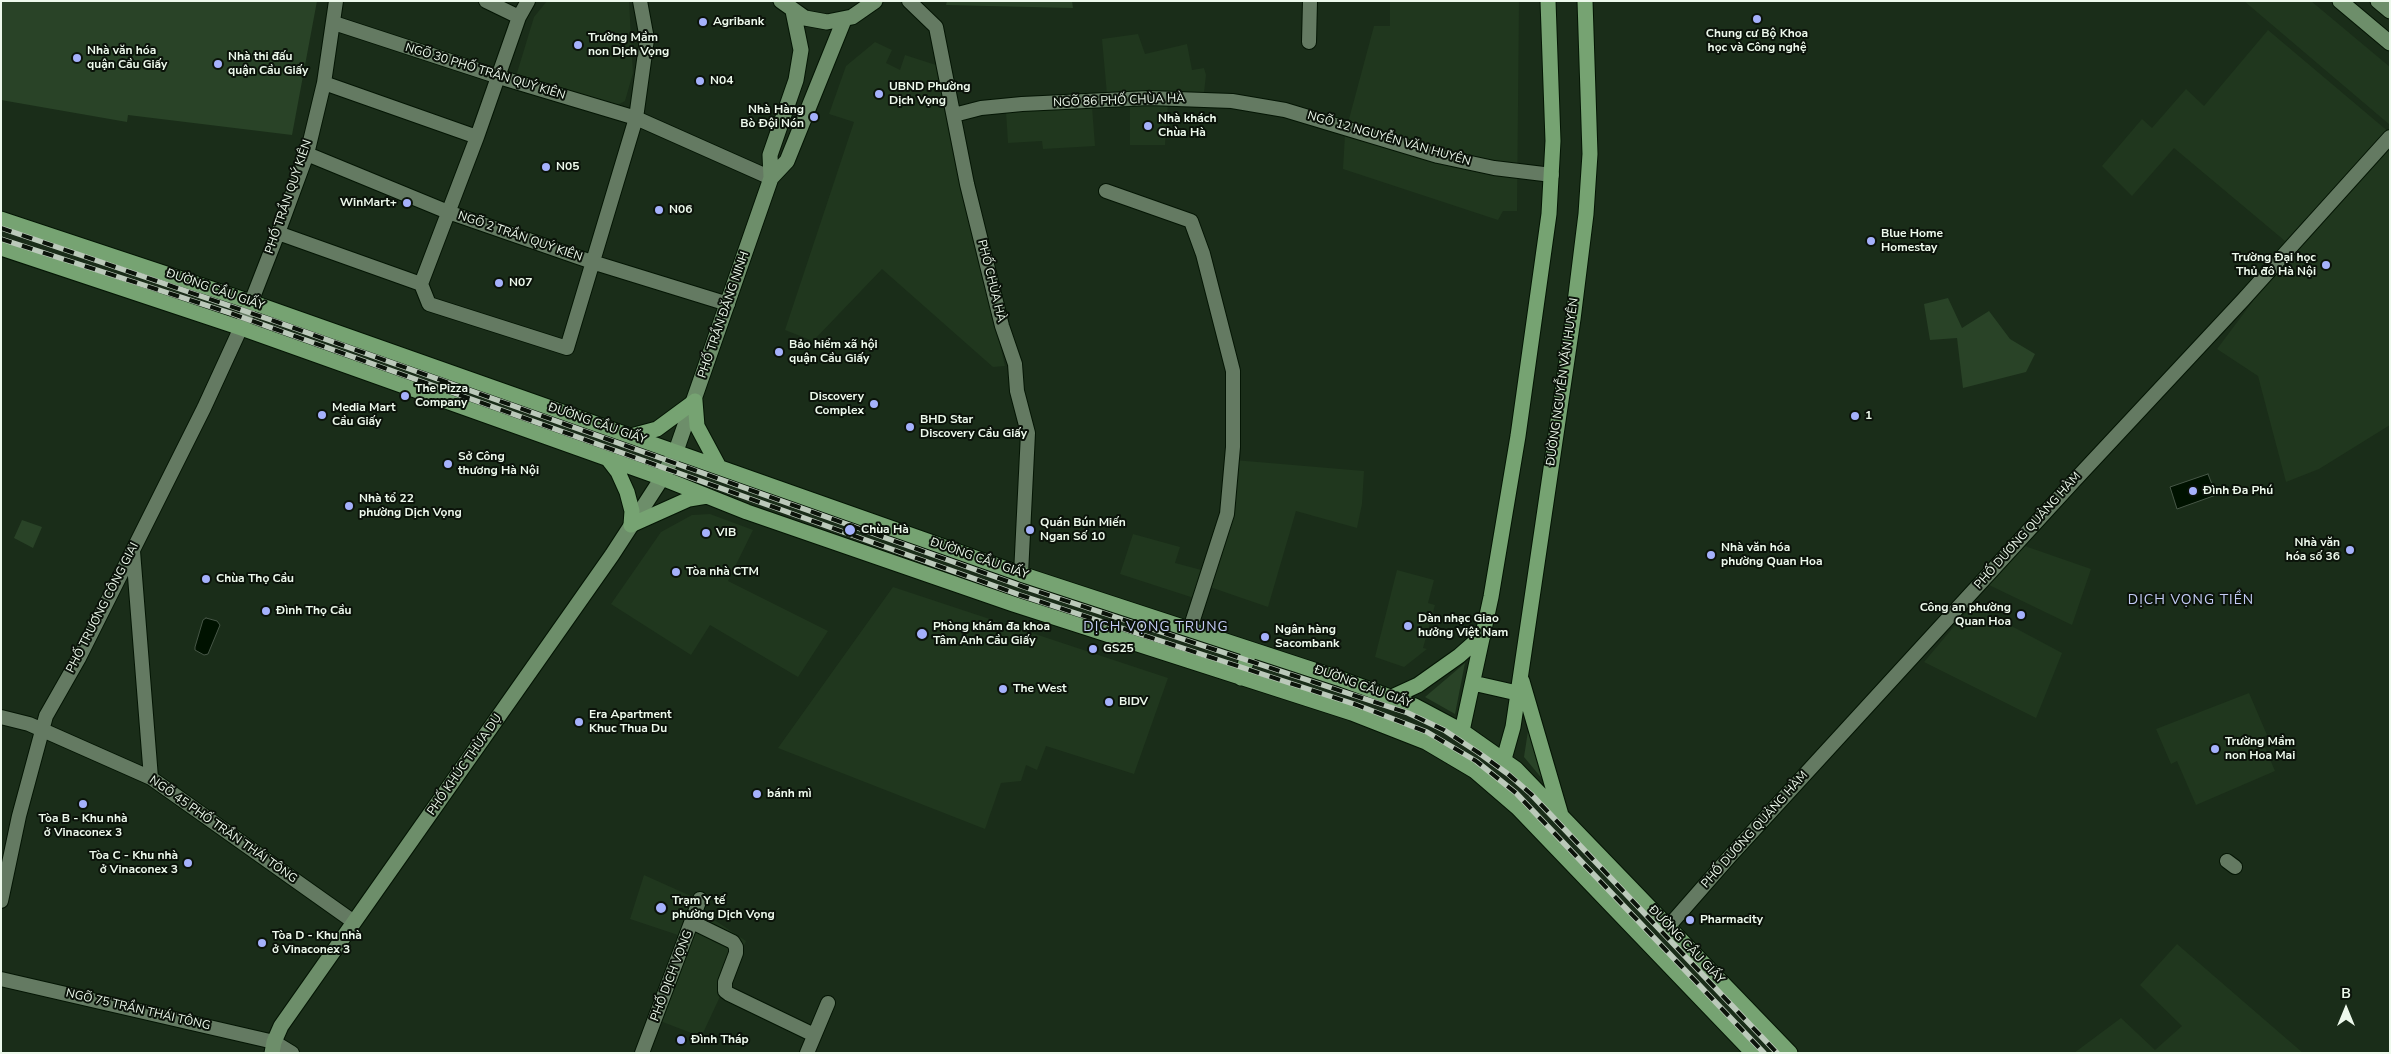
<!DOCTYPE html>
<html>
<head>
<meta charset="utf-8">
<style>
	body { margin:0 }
	#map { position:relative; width:2391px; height:1054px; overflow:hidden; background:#1a2d19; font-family:"Nunito Sans",sans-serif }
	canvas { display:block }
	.frame { position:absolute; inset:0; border:2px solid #edf9ec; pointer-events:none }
	.north { position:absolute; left:2321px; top:984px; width:50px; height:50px; -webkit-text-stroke:4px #0b130a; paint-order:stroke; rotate:0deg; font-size:14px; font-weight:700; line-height:20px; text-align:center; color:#edf9ec }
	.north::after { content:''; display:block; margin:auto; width:18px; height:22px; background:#edf9ec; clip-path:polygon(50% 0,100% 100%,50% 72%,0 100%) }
</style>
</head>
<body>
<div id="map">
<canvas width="2391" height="1054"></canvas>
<div class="frame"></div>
<div class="north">B</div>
</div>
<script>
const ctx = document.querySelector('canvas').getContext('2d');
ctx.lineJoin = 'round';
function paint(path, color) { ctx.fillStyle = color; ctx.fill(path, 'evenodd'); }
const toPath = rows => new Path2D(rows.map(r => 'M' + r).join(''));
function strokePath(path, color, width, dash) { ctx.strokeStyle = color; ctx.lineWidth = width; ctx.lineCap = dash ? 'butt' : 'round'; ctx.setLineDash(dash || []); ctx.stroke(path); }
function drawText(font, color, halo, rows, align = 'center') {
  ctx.font = font + ' "Nunito Sans",sans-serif'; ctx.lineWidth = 4; ctx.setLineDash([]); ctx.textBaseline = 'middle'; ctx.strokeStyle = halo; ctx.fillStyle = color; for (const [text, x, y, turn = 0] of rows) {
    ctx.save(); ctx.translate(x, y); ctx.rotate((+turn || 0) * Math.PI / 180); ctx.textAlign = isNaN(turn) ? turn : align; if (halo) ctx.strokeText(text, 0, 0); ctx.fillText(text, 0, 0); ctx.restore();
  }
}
paint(toPath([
	[547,1,629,1,633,73,625,101,610,109,520,80,517,73,534,17],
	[1390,1,1519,1,1517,211,1503,211,1498,220,1343,169,1345,134,1374,26,1390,26],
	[2244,1,2311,1,2390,67,2390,125],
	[2268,30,2390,133,2390,425,2319,469,2286,482,2258,376,2217,349,2253,301,2241,290,2285,241,2174,148,2132,196,2102,166,2142,119,2152,128,2186,89,2204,106],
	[1138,34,1145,54,1187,44,1192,70,1204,68,1206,75,1204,93,1107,95,1102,39],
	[875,42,892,50,886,63,900,70,905,55,936,65,1005,366,993,367,882,269,813,341,785,330,854,122,829,114,846,66],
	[1168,103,1165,145,1130,145,1130,104],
	[1092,107,1095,146,1043,149,1042,141,1008,143,1006,112],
	[1234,460,1364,471,1362,504,1357,528,1296,511,1268,607,1207,586],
	[710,514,753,530,728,581,828,631,798,677,710,625,691,655,611,604,661,532,692,515],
	[1133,534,1180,547,1175,563,1205,571,1197,599,1120,574],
	[2022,545,2091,569,2072,625,1989,585],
	[1397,570,1434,580,1428,603,1435,605,1423,648,1427,649,1404,667,1375,657],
	[893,587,1168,678,1134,774,1046,746,1037,770,1026,765,1021,781,1001,783,985,829,778,748],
	[1972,605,2062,653,2036,718,1924,662],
	[2249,693,2267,735,2261,738,2275,771,2196,805,2177,761,2171,764,2156,729],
	[644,875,693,897,678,935,630,919],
	[701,911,746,941,703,1033,694,1034,660,1021],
	[2177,944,2303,1053,2074,1053,2121,1018,2155,1050,2182,1026,2140,985]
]), '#20371e');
paint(toPath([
	[1,1,317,1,292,135,128,115,127,122,1,100],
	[947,1,1072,1,1073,8,946,5],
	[1948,298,1962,328,1989,311,2010,339,2035,354,2026,372,1963,388,1957,338,1930,340,1924,304],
	[22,520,42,527,33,548,14,538],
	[1465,663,1455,714,1425,697],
	[1528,731,1544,781,1524,757]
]), '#294327');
const water = toPath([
	[2208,474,2216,495,2177,509,2170,487,2208,474],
	[206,618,217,621,220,625,208,654,204,655,195,650,195,647,203,620,206,618]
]);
paint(water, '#001200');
strokePath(water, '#475747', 1);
const street = toPath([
	[486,1,519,17],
	[909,1,936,27,967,184,1002,326,1015,364,1017,391,1028,433,1021,574],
	[334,23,499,77,636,118,771,178],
	[1309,42,1310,1],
	[324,83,477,137],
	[954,115,981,108,1022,104,1149,98,1232,101,1285,110,1438,156,1494,168,1552,175],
	[307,154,448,212,592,262,728,304],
	[1106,191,1191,221,1203,254,1233,371,1233,447,1227,514,1190,629],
	[278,233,421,284,429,304,567,348,636,118,647,39,640,1],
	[421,284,477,137,519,17,528,1],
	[133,551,151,778],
	[1,717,29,724,151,778,354,922],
	[2227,861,2235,867],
	[1,901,19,816,46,716,79,658,204,408,243,323,278,233,307,154,324,83,336,1],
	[692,922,733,942,736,947,736,953,725,982,725,991,729,994,814,1035],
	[1668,927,1732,854,2074,481,2243,300,2390,137],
	[1,979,274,1042,292,1053],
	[642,1053,700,899],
	[807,1053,828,1003]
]);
const secondary = toPath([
	[781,1,805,18,827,22,852,17,875,1],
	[2340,1,2390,43],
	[2378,1,2390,11],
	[771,178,787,161,844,20],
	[272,1053,274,1042,281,1026,612,555,662,478,676,451,771,178,770,155,796,80,801,50,793,11]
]);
const primary = toPath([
	[1,219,251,302,1021,574,1338,678,1415,706,1462,731,1516,769,1790,1053],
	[1,248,241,328,662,478,747,512,1013,604,1352,713,1426,742,1475,771,1518,808,1753,1053],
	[695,401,697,426,719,467],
	[631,436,657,429,695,401],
	[608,459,618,472,627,492,632,511,631,525],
	[631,525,689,499,707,496],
	[1241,678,1250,649],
	[1522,681,1561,815],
	[1473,683,1517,693],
	[1394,696,1418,685,1459,656,1485,633],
	[1462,731,1491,597,1518,436,1549,214,1553,141,1548,1],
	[1504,759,1513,727,1573,319,1586,214,1590,154,1585,1]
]);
strokePath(street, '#041504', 16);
strokePath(secondary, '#041504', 17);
strokePath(primary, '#041504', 17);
strokePath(street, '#647a62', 14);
strokePath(secondary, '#6d8e6a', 15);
strokePath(primary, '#76a372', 15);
const rail = toPath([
	[1,228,277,322,1024,587,1408,713,1444,730,1479,753,1508,774,1531,794,1777,1053],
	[1,239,230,313,1020,595,1357,705,1427,732,1476,761,1516,793,1764,1053]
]);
strokePath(rail, '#bbc9ba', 5.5);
strokePath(rail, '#0b130a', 4, [11]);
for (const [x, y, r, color] of [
	[1757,19,5,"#a5b1fc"],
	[703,22,5,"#a5b1fc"],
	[578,45,5,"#a5b1fc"],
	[77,58,5,"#a5b1fc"],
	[218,64,5,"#a5b1fc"],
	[700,81,5,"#a5b1fc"],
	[879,94,5,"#a5b1fc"],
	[814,117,5,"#a5b1fc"],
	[1148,126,5,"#a5b1fc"],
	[546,167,5,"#a5b1fc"],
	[407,203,5,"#a5b1fc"],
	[659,210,5,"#a5b1fc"],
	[1871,241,5,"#a5b1fc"],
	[2326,265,5,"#a5b1fc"],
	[499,283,5,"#a5b1fc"],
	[779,352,5,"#a5b1fc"],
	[405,396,5,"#a5b1fc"],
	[874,404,5,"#a5b1fc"],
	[322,415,5,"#a5b1fc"],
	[1855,416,5,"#a5b1fc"],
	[910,427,5,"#a5b1fc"],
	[448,464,5,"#a5b1fc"],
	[2193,491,5,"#a5b1fc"],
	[349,506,5,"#a5b1fc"],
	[850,530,6,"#a5b1fc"],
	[1030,530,5,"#a5b1fc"],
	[706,533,5,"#a5b1fc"],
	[2350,550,5,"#a5b1fc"],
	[1711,555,5,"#a5b1fc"],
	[676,572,5,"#a5b1fc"],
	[206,579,5,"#a5b1fc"],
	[266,611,5,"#a5b1fc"],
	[2021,615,5,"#a5b1fc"],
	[1408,626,5,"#a5b1fc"],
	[922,634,6,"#a5b1fc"],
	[1265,637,5,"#a5b1fc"],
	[1093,649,5,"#a5b1fc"],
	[1003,689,5,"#a5b1fc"],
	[1109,702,5,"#a5b1fc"],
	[579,722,5,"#a5b1fc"],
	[2215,749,5,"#a5b1fc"],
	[757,794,5,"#a5b1fc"],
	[83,804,5,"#a5b1fc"],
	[188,863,5,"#a5b1fc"],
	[661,908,6,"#a5b1fc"],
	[1690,920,5,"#a5b1fc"],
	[262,943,5,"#a5b1fc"],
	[681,1040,5,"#a5b1fc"]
]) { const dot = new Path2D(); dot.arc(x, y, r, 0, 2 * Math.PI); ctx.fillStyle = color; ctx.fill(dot); strokePath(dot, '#0b130a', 2); }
drawText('bold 12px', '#edf9ec', '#0b130a', [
	["Agribank",713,22],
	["Chung cư Bộ Khoa",1757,34,"center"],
	["học và Công nghệ",1757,48,"center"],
	["Trường Mầm",588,38],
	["non Dịch Vọng",588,52],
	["Nhà văn hóa",87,51],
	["quận Cầu Giấy",87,65],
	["Nhà thi đấu",228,57],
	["quận Cầu Giấy",228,71],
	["N04",710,81],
	["UBND Phường",889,87],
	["Dịch Vọng",889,101],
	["Nhà Hàng",804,110,"right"],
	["Bò Đội Nón",804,124,"right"],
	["Nhà khách",1158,119],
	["Chùa Hà",1158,133],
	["N05",556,167],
	["WinMart+",397,203,"right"],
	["N06",669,210],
	["Blue Home",1881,234],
	["Homestay",1881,248],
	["Trường Đại học",2316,258,"right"],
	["Thủ đô Hà Nội",2316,272,"right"],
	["N07",509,283],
	["Bảo hiểm xã hội",789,345],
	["quận Cầu Giấy",789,359],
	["The Pizza",415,389],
	["Company",415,403],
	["Discovery",864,397,"right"],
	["Complex",864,411,"right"],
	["Media Mart",332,408],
	["Cầu Giấy",332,422],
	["1",1865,416],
	["BHD Star",920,420],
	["Discovery Cầu Giấy",920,434],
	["Sở Công",458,457],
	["thương Hà Nội",458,471],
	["Đình Đa Phú",2203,491],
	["Nhà tổ 22",359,499],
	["phường Dịch Vọng",359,513],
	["Quán Bún Miến",1040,523],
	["Ngan Số 10",1040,537],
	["Chùa Hà",861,530],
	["VIB",716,533],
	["Nhà văn",2340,543,"right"],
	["hóa số 36",2340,557,"right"],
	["Nhà văn hóa",1721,548],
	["phường Quan Hoa",1721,562],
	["Tòa nhà CTM",686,572],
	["Chùa Thọ Cầu",216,579],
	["Công an phường",2011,608,"right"],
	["Quan Hoa",2011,622,"right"],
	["Đình Thọ Cầu",276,611],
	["Dàn nhạc Giao",1418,619],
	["hưởng Việt Nam",1418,633],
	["Phòng khám đa khoa",933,627],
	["Tâm Anh Cầu Giấy",933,641],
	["Ngân hàng",1275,630],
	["Sacombank",1275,644],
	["GS25",1103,649],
	["The West",1013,689],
	["BIDV",1119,702],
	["Era Apartment",589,715],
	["Khuc Thua Du",589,729],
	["Trường Mầm",2225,742],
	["non Hoa Mai",2225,756],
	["bánh mì",767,794],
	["Tòa B - Khu nhà",83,819,"center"],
	["ở Vinaconex 3",83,833,"center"],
	["Tòa C - Khu nhà",178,856,"right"],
	["ở Vinaconex 3",178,870,"right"],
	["Trạm Y tế",672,901],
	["phường Dịch Vọng",672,915],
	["Pharmacity",1700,920],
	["Tòa D - Khu nhà",272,936],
	["ở Vinaconex 3",272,950],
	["Đình Tháp",691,1040]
], 'left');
drawText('12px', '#edf9ec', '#0b130a', [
	["NGÕ 30 PHỐ TRẦN QUÝ KIÊN",485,72,17],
	["NGÕ 86 PHỐ CHÙA HÀ",1119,101,-2],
	["NGÕ 12 NGUYỄN VĂN HUYÊN",1389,139,16],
	["PHỐ TRẦN QUÝ KIÊN",289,197,-71],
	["NGÕ 2 TRẦN QUÝ KIÊN",520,237,19],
	["PHỐ CHÙA HÀ",991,281,76],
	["ĐƯỜNG CẦU GIẤY",215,290,19],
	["PHỐ TRẦN ĐĂNG NINH",724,315,-71],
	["ĐƯỜNG NGUYỄN VĂN HUYÊN",1563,382,-82],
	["ĐƯỜNG CẦU GIẤY",597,424,19],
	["PHỐ DƯƠNG QUẢNG HÀM",2028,531,-48],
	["ĐƯỜNG CẦU GIẤY",979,559,19],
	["PHỐ TRƯƠNG CÔNG GIAI",103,608,-63],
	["ĐƯỜNG CẦU GIẤY",1363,687,20],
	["PHỐ KHÚC THỪA DỤ",465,765,-55],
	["NGÕ 45 PHỐ TRẦN THÁI TÔNG",223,830,35],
	["PHỐ DƯƠNG QUẢNG HÀM",1755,830,-48],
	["ĐƯỜNG CẦU GIẤY",1686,945,46],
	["PHỐ DỊCH VỌNG",672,976,-69],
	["NGÕ 75 TRẦN THÁI TÔNG",138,1010,13]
]);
ctx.letterSpacing = '1px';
drawText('14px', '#c3cbf5', '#0b130a', [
	["DỊCH VỌNG TIỀN",2191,601],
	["DỊCH VỌNG TRUNG",1156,628]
]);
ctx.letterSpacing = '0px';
</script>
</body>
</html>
